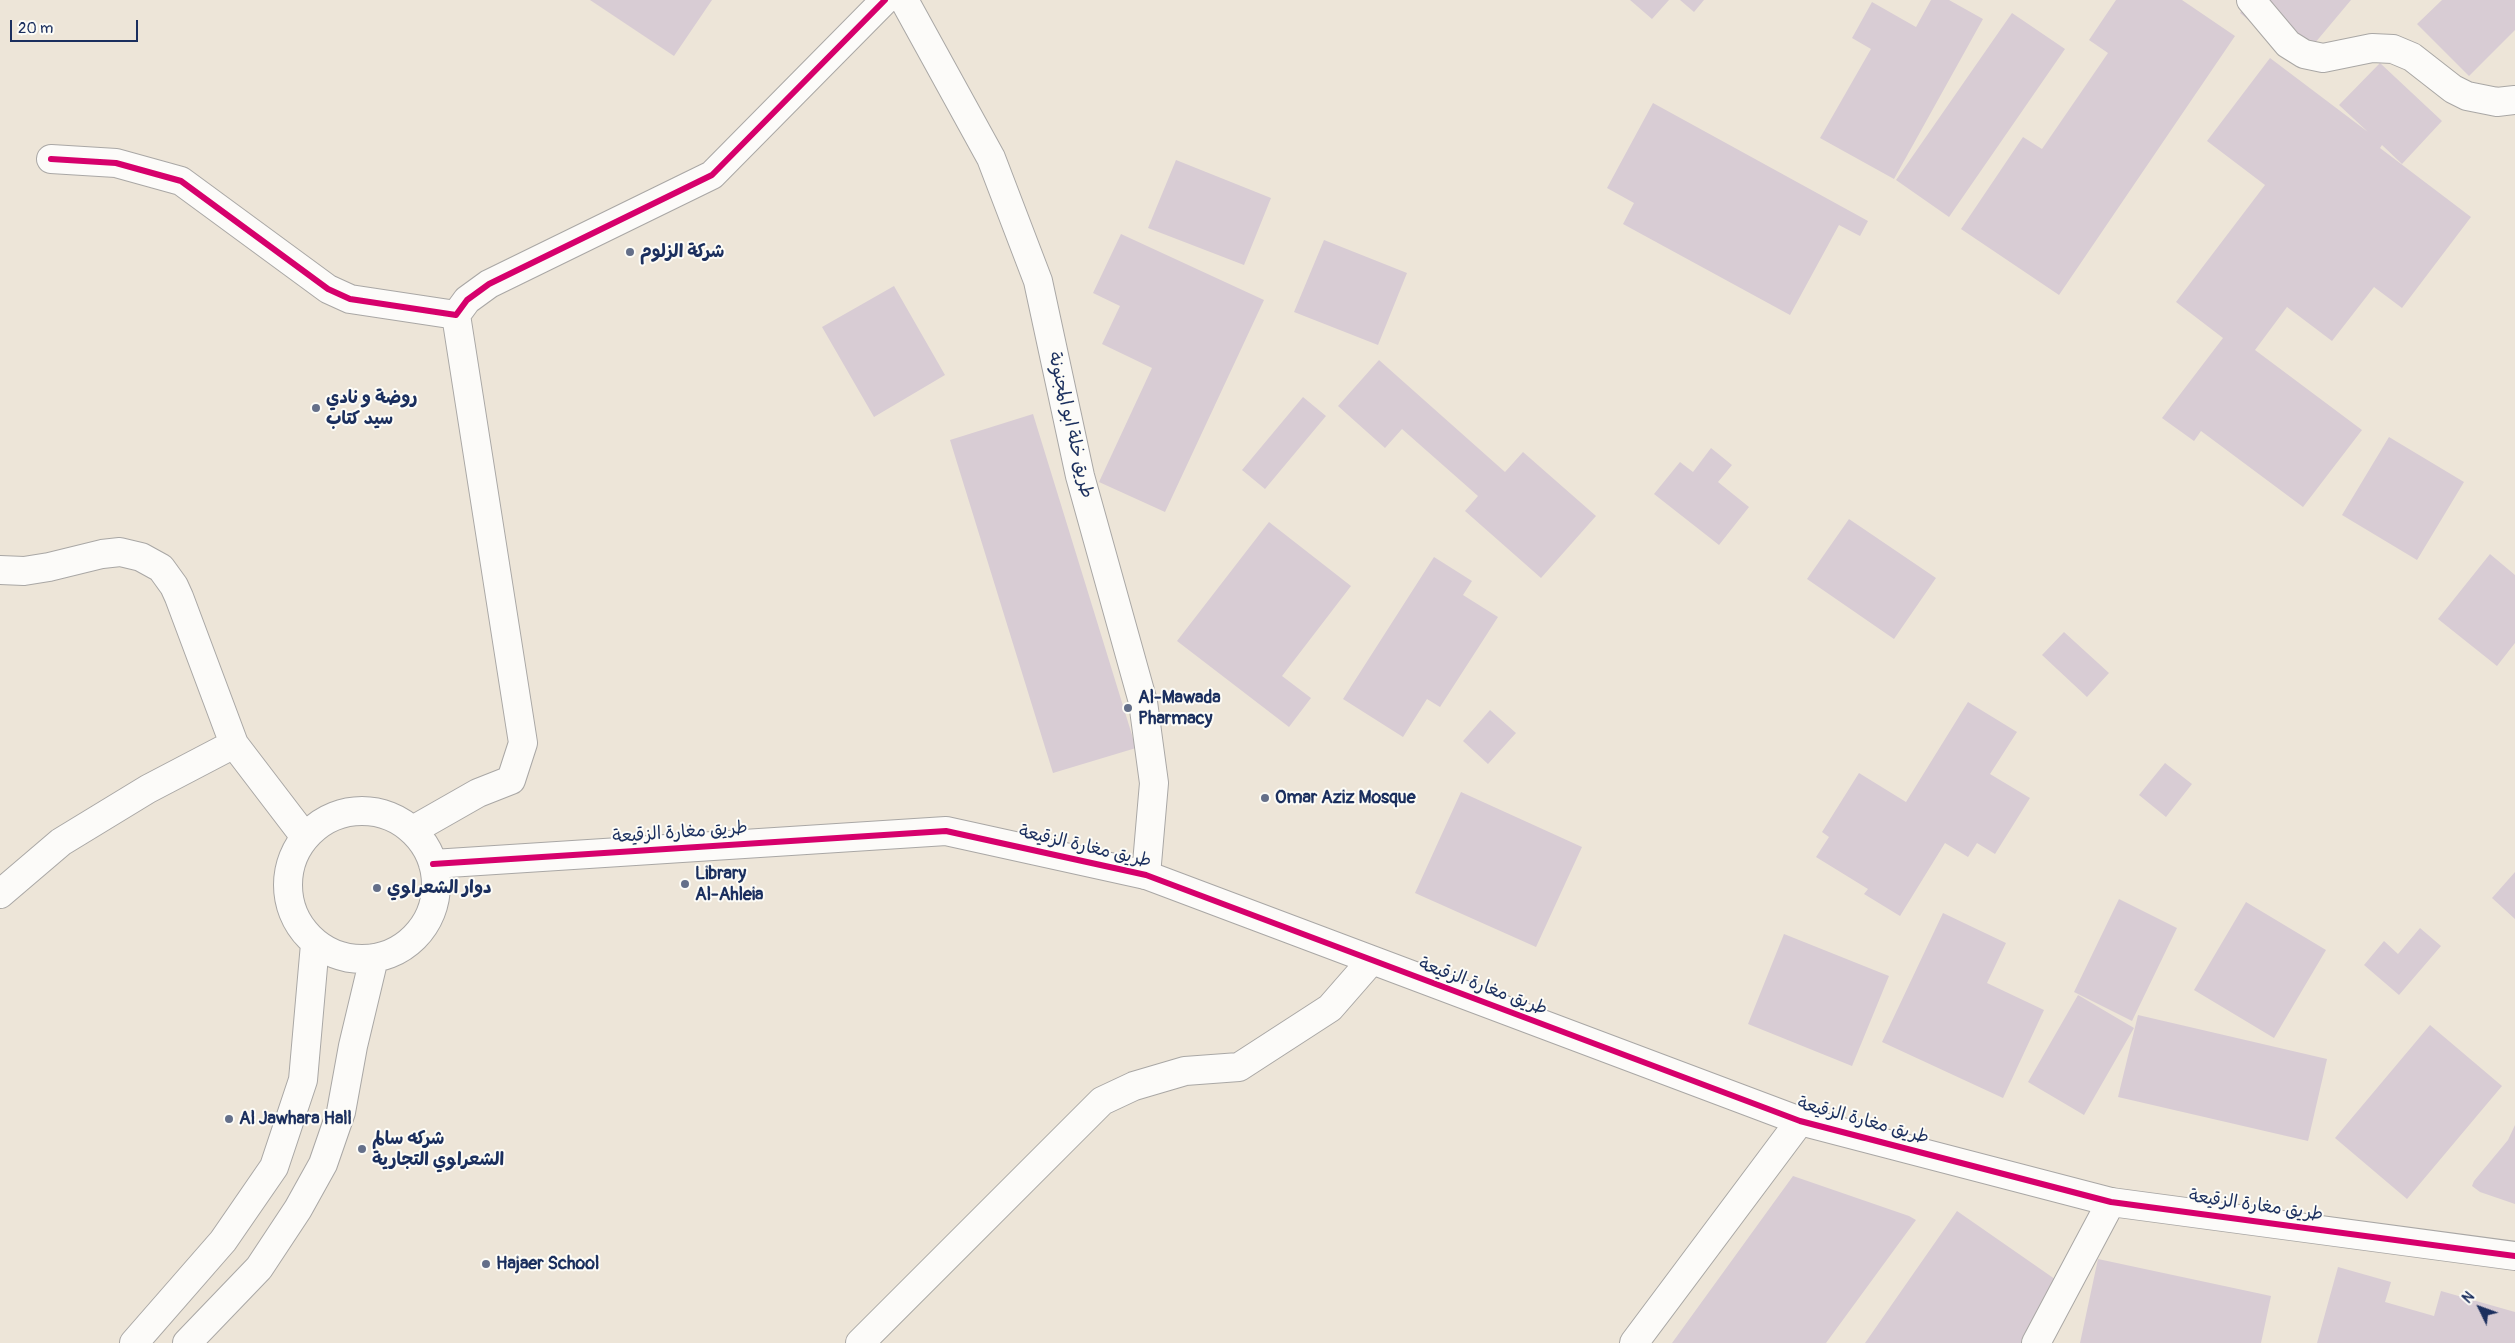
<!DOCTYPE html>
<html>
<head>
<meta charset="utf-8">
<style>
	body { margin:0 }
	#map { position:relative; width:2515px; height:1343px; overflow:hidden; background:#ede5d8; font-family:Pangolin,sans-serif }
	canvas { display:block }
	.north { position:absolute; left:2455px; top:1283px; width:50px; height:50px; -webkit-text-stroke:4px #fdfcf7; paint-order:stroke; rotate:312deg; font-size:14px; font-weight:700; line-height:20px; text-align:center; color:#1b2f5e }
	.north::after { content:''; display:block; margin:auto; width:18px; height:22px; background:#1b2f5e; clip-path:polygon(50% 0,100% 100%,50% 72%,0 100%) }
	.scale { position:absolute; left:10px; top:20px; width:128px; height:22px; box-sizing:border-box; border:2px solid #1b2f5e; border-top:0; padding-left:6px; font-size:15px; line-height:18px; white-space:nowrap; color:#1b2f5e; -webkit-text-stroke:4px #fdfcf7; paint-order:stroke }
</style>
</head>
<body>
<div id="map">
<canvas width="2515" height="1343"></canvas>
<div class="north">N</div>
<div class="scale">20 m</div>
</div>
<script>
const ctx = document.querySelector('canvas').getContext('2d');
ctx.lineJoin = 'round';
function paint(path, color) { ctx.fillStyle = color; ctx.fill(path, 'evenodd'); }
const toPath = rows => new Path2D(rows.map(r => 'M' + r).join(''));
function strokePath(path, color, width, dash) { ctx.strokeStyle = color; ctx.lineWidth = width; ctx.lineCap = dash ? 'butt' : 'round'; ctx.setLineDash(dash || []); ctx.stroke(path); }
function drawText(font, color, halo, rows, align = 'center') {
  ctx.font = font + ' Pangolin,"Playpen Sans Arabic",sans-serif'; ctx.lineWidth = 4; ctx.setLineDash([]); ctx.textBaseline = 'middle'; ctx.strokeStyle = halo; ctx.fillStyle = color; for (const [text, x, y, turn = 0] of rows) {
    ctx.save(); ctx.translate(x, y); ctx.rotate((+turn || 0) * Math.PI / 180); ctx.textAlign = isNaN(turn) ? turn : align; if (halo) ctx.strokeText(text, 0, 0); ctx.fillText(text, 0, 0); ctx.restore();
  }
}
paint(toPath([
	[590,0,712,0,674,56],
	[1630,0,1669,0,1652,19],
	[1680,0,1704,0,1694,12],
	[1931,0,1949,0,1983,19,1894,179,1820,138,1871,49,1852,38,1872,2,1916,27],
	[2116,0,2182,0,2235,36,2059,295,1961,229,2023,137,2042,149,2108,53,2089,40],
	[2251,0,2351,0,2299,62,2240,13],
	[2442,0,2515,0,2515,30,2469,76,2417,24],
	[2012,13,2065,49,1949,217,1896,180],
	[2270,58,2368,132,2339,105,2380,63,2442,121,2402,164,2382,145,2380,148,2471,217,2402,308,2374,287,2332,341,2287,307,2255,350,2362,430,2303,507,2201,431,2194,441,2162,418,2223,338,2176,302,2265,185,2207,141],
	[1653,103,1868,221,1860,236,1839,225,1790,315,1623,224,1634,203,1607,188],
	[1176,160,1271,198,1244,265,1148,228],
	[1121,234,1264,300,1165,512,1099,482,1152,368,1102,344,1120,306,1093,293],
	[1324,240,1407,273,1378,345,1294,312],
	[894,286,945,375,874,417,822,327],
	[1379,360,1505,472,1523,452,1596,516,1541,578,1465,511,1478,496,1402,429,1385,448,1338,406],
	[1303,397,1326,416,1265,489,1242,470],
	[1033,414,1136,748,1053,773,950,440],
	[2389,437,2464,482,2417,560,2342,515],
	[1711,448,1732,465,1718,482,1749,507,1719,545,1654,494,1680,462,1693,472],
	[1849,519,1936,578,1894,639,1807,579],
	[1269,522,1351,586,1282,676,1311,698,1289,727,1177,641],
	[2490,554,2515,575,2515,643,2497,666,2438,619],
	[1434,557,1472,581,1463,595,1498,617,1440,707,1427,699,1403,737,1343,699],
	[2064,632,2109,673,2087,697,2042,655],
	[1968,702,2017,732,1990,774,2030,798,1995,854,1977,843,1968,857,1945,843,1900,916,1864,894,1868,889,1816,857,1829,837,1822,832,1859,773,1906,802],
	[1490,710,1516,733,1488,764,1463,741],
	[2165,763,2192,784,2166,817,2139,795],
	[1461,792,1582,847,1536,947,1415,893],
	[2515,872,2515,919,2492,898],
	[2119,899,2177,928,2132,1021,2074,992],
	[2246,902,2326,950,2274,1038,2194,990],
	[1943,913,2006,943,1987,983,2044,1010,2003,1098,1882,1042],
	[2420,928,2441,946,2399,995,2364,965,2384,941,2398,954],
	[1784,934,1889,976,1852,1066,1748,1024],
	[2078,995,2134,1028,2084,1115,2028,1082],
	[2138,1015,2327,1059,2308,1141,2118,1097],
	[2430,1025,2502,1086,2407,1199,2335,1138],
	[2515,1125,2515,1204,2480,1192,2472,1186,2474,1181,2508,1140],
	[1793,1176,1909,1216,1916,1220,1826,1343,1672,1343],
	[1957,1211,2062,1284,2022,1343,1865,1343],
	[2098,1259,2271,1296,2261,1343,2080,1343],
	[2338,1267,2391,1282,2385,1302,2434,1316,2441,1291,2515,1312,2515,1343,2317,1343]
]), '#d8ccd4');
const minor = toPath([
	[904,0,991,158,1038,281,1080,476,1143,702,1154,783,1146,875],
	[2251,0,2288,44,2304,54,2323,58,2372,48,2393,49,2412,57,2453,89,2467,96,2497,102,2515,100],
	[51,159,116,163,181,181,328,289,350,299,456,315,467,300,489,284,712,175,885,0],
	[0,570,24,571,49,567,102,554,120,552,141,557,161,568,174,586,179,597,234,744],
	[413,830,478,793,511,780,523,743,456,315],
	[0,894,61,842,148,789,234,744,305,837],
	[860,1343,1102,1101,1134,1086,1185,1071,1239,1067,1330,1008,1371,961],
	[1634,1343,1800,1121],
	[2036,1343,2111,1202]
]);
const tertiary = toPath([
	'288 885a74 74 0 1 1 148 0a74 74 0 1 1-148 0Z',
	[433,864,946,831,1146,875,1800,1121,2111,1202,2515,1256],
	[134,1343,223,1241,274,1167,303,1080,315,944],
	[187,1343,259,1268,298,1209,323,1164,341,1112,353,1046,374,958]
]);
strokePath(minor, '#a9a7a5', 30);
strokePath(tertiary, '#a9a7a5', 30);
strokePath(minor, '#fcfbf9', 28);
strokePath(tertiary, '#fcfbf9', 28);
strokePath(toPath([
	[51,159,116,163,181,181,328,289,350,299,456,315,467,300,489,284,712,175,885,0],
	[433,864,946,831,1146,875,1800,1121,2111,1202,2515,1256]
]), '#d6006c', 6);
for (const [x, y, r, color] of [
	[630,252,5,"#646f89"],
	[316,408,5,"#646f89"],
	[1128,708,5,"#646f89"],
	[1265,798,5,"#646f89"],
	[685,884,5,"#646f89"],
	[377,888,5,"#646f89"],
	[229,1119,5,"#646f89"],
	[362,1149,5,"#646f89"],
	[486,1264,5,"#646f89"]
]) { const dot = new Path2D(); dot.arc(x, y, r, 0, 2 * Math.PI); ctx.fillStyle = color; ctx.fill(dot); strokePath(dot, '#fdfcf7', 2); }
drawText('bold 18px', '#1b2f5e', '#fdfcf7', [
	["شركة الزلوم",640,252],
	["روضة و نادي",326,398],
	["سيد كتاب",326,419],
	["Al-Mawada",1138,698],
	["Pharmacy",1138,719],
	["Omar Aziz Mosque",1275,798],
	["Library",695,874],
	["Al-Ahleia",695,895],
	["دوار الشعراوي",387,888],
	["Al Jawhara Hall",239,1119],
	["شركه سالم",372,1139],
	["الشعراوي التجارية",372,1160],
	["Hajaer School",496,1264]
], 'left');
drawText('18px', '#1b2f5e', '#fdfcf7', [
	["طريق خلة ابو المجنونة",1070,425,77],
	["طريق مغارة الزقيعة",680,833,-4],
	["طريق مغارة الزقيعة",1085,847,13],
	["طريق مغارة الزقيعة",1483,987,20],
	["طريق مغارة الزقيعة",1863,1121,15],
	["طريق مغارة الزقيعة",2256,1206,8]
]);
</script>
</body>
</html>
